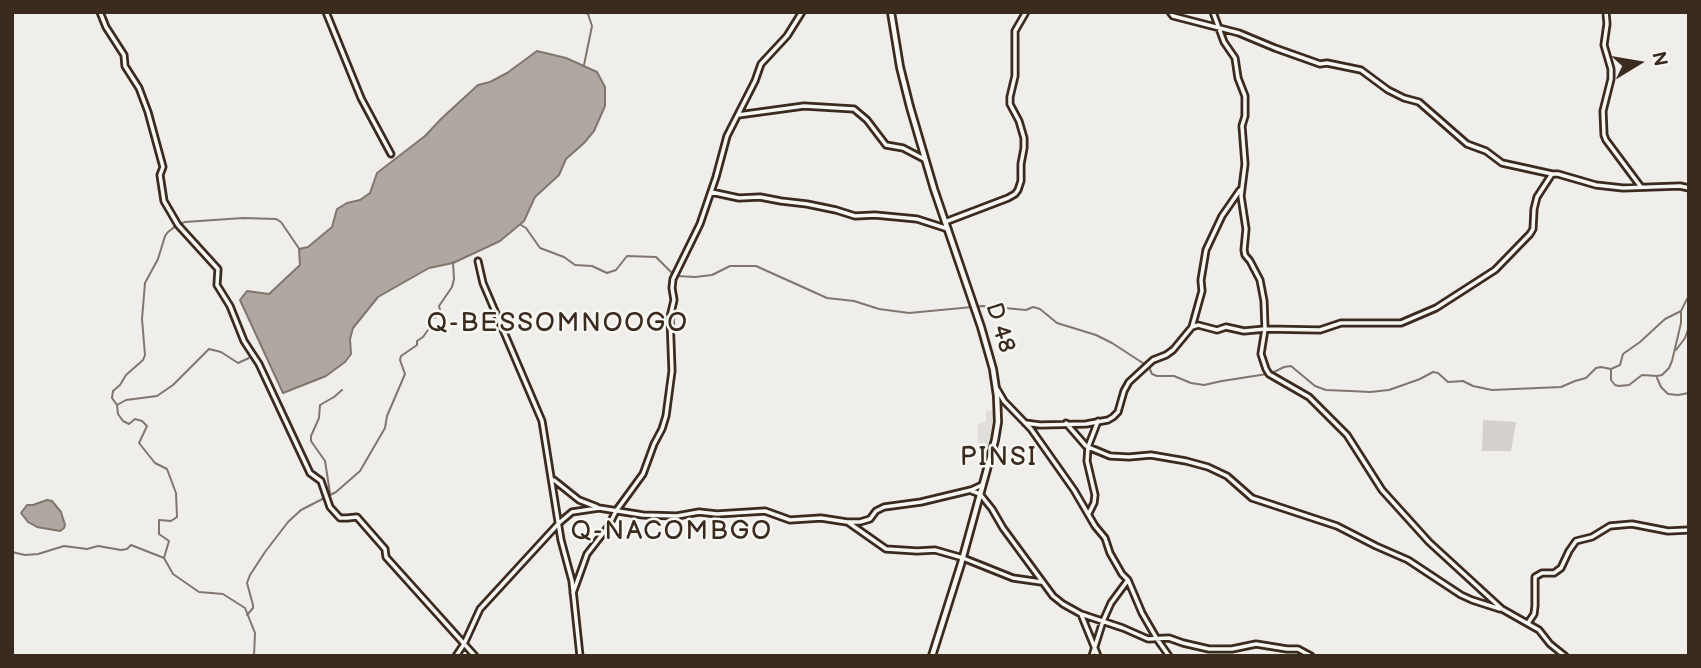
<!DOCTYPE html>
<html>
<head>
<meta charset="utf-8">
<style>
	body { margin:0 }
	#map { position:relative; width:1701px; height:668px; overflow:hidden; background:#efeeea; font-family:"Balsamiq Sans",sans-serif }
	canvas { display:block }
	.frame { position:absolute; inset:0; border:14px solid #3b2a1e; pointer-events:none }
	.north { position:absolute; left:1603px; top:28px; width:70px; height:70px; -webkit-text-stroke:5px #f6f6f2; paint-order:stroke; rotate:79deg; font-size:19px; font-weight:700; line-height:28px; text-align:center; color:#3b2a1e }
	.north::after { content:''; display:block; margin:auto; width:24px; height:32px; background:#3b2a1e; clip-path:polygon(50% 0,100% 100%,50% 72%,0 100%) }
</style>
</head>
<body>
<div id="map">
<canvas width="1701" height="668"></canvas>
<div class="frame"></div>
<div class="north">N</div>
</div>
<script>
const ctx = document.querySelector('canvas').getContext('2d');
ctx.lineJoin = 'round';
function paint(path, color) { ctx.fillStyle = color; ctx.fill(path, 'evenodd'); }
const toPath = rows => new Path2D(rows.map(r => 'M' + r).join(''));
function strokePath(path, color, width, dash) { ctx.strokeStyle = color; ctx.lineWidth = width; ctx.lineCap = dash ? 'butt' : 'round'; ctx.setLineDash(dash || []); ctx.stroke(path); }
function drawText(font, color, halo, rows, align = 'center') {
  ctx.font = font + ' "Balsamiq Sans",sans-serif'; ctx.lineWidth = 5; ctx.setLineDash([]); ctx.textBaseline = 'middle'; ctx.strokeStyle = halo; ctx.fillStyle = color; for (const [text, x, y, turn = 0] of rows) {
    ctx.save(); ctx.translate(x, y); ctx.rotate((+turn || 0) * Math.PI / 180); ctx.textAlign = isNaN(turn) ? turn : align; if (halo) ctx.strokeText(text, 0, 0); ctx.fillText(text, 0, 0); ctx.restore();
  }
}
paint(toPath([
	[997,409,998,422,987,469,982,467,978,442,978,424,986,422,986,411]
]), '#e2dfdb');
paint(toPath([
	[1483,420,1516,422,1511,451,1482,451]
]), '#d4d1cc');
const water = toPath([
	[537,51,566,58,597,72,605,87,605,106,594,131,584,143,566,159,559,175,535,197,524,221,500,241,453,263,429,268,378,297,353,328,350,339,351,354,345,362,326,376,283,393,240,300,247,291,269,294,300,265,299,249,308,247,332,227,337,209,347,203,360,200,370,193,377,173,425,136,442,118,478,85,490,82,507,73,537,51],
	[47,500,52,501,61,512,65,525,64,528,60,531,37,527,28,522,21,513,27,505,33,505,47,500]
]);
paint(water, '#afa8a1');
strokePath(water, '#81766d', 2);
strokePath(toPath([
	[583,12,588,14,592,26,584,65],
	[521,225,526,228,540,248,564,257,575,265,592,266,607,273,616,270,627,256,656,257,673,274],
	[677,276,695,277,712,275,730,266,756,266,827,298,854,301,879,309,909,313,983,306,1026,310,1033,307,1040,309,1057,323,1096,335,1112,343,1149,367,1152,374,1157,376,1174,376,1191,383,1204,385,1222,381,1267,374],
	[1676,350,1685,338,1689,327],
	[249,358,238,363,221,352,209,349,173,385,157,396,126,400,117,405,118,414,123,421,129,424,135,419,142,421,147,426,139,443,155,463,167,469,176,493,177,517,171,521,159,520,159,534,169,541,164,558,173,574,199,592,223,594,245,608,255,633,254,656],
	[1611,369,1611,380,1615,385,1619,386,1629,385,1642,375,1657,376,1662,375,1669,368,1672,361,1681,323,1681,312],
	[1272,373,1284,367,1291,366,1315,386,1326,390,1350,391,1370,392,1389,390,1420,379,1433,372,1438,373,1448,382,1463,381,1473,386,1492,390,1561,387,1575,381,1586,378,1596,368,1601,367,1611,369,1620,365,1623,354,1640,342,1665,319,1681,311,1689,295],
	[1657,378,1661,387,1668,394,1678,395,1689,393],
	[117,405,112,398,113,391,120,385,126,375,143,360,145,355,142,319,145,283,158,259,165,236,168,232,177,225,185,222,243,218,276,219,281,222,300,250],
	[330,493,325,461,311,441,311,436,319,418,320,405,334,397,342,390],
	[12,552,25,555,38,554,64,546,87,549,98,546,121,550,127,549,131,545,164,558],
	[247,615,253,608,253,605,247,583,250,575,265,552,288,522,301,510,336,492,360,471,385,428,387,416,405,374,400,360,401,356,417,345,417,341,423,337,430,327,429,320,436,317,440,310,439,306,452,287,454,279,453,262]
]), '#81766d', 2);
const minor = toPath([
	[100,12,106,27,124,55,125,66,139,88,148,112,163,167,160,175,164,201,178,225,218,269,217,285,230,306,244,341,259,364,310,473,321,481,330,507,340,518,347,518,357,517,385,549,386,557,475,656],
	[326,12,361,98,391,154],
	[1170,12,1173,16,1239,33,1275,48,1320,64,1327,63,1361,70,1388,90,1404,98,1419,102,1467,144,1486,151,1502,163,1552,174],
	[1213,12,1224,42,1235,58,1238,78,1245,96,1245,116,1242,126,1245,164,1241,196,1246,229,1244,250,1245,255,1250,261,1260,280,1264,301,1265,329,1261,354,1266,369,1269,374,1309,397,1347,435,1382,490,1429,542,1502,609,1539,630,1550,644,1565,656],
	[1606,12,1607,24,1604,45,1611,69,1611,79,1603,111,1604,135,1606,140,1641,187],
	[738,115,804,106,854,109,867,120,886,145,903,148,924,159],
	[711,192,739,198,760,197,781,201,807,204,836,210,855,216,875,215,917,219,948,229],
	[945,222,1008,198,1015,194,1018,190,1021,181,1021,164,1024,148,1024,138,1019,121,1010,104,1010,97,1015,76,1015,31,1026,12],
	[478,261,483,283,542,421,561,540,572,581,580,656],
	[1192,327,1202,291,1201,280,1206,250,1222,216,1240,190],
	[997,389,1004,401,1031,429,1074,490,1095,526,1105,538,1110,553,1122,574,1128,580,1142,613,1157,639,1169,656],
	[1025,423,1040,425,1086,424,1108,420,1113,417,1118,412,1124,391,1129,382,1153,360,1166,355,1173,350,1192,327,1198,325,1217,330,1226,327,1244,331,1265,329,1320,330,1341,323,1401,323,1436,308,1495,270,1530,234,1533,229,1534,209,1537,197,1552,174,1558,174,1596,185,1623,188,1680,186,1689,188],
	[1066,423,1086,446,1110,456,1129,457,1151,455,1186,461,1208,467,1227,476,1252,498,1337,526,1376,546,1408,560,1461,595,1472,600,1500,609],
	[554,480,579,500,597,507],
	[972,491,980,494,992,509,1003,528,1053,596,1063,604,1081,614,1123,628,1148,639,1169,638,1183,643,1209,649,1232,649,1256,644,1287,649,1298,649,1311,656],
	[1089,513,1094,503,1095,495,1087,461,1088,447,1098,421],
	[849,523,886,549,917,551,935,550,963,558,1013,578,1041,582],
	[573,593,587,554,608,527,616,511,643,474,654,444,662,429,666,416,672,371,670,317,674,300,672,288,673,279,700,224,716,177,727,136,755,81,761,64,787,36,802,12],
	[1081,614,1098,656],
	[1528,623,1534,614,1535,606,1535,577,1542,573,1554,573,1561,568,1569,551,1576,541,1592,537,1610,526,1632,524,1668,531,1689,530],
	[456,656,464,644,480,609,559,523,572,512,599,508,643,515,677,516,699,512,717,514,765,511,790,520,821,518,847,522,860,522,870,519,876,511,884,507,921,502,971,490,982,485],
	[1092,656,1103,621,1111,603,1128,580]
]);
const tertiary = toPath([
	[891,12,900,67,910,107,934,189,981,327,993,369,997,396,998,422,995,440,961,564,932,656]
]);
strokePath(minor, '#3b2a1e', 9);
strokePath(tertiary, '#3b2a1e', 10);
strokePath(minor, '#f6f6f2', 3.5);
strokePath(tertiary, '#f6f6f2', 4.5);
drawText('23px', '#3b2a1e', '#f6f6f2', [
	["D 48",999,328,73]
]);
ctx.letterSpacing = '2px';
drawText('26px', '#3b2a1e', '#f6f6f2', [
	["Q-BESSOMNOOGO",558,324],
	["PINSI",999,458],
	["Q-NACOMBGO",672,532]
]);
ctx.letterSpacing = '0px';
</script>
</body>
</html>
